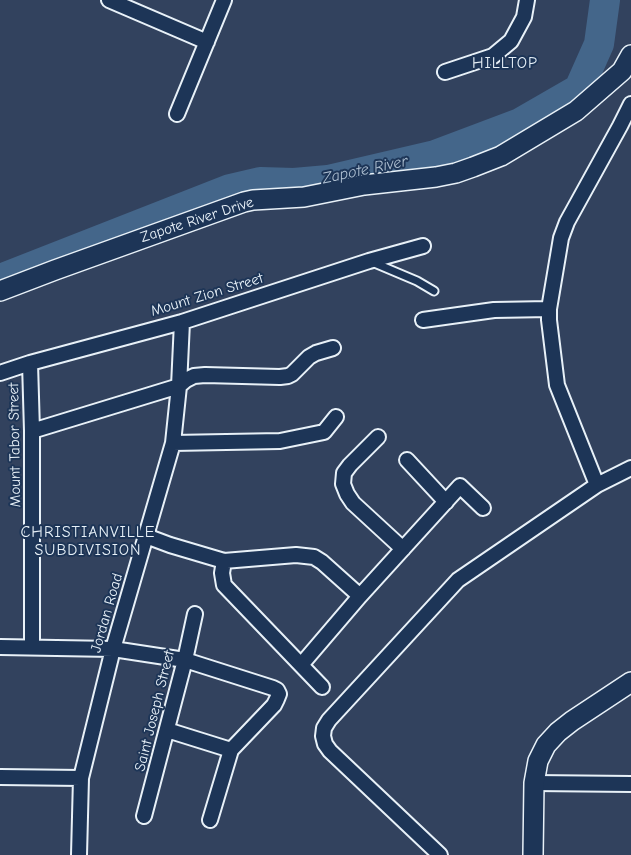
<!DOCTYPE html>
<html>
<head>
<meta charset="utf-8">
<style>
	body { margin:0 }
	canvas { display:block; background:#32425e }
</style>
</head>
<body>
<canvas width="631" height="855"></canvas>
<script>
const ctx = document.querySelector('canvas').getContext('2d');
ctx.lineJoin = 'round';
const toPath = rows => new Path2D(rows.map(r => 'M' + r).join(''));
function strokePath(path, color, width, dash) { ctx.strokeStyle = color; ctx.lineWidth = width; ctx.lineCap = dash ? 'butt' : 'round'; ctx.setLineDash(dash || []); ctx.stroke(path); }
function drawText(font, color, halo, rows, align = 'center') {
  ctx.font = font + ' "Comic Neue",sans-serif'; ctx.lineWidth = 4; ctx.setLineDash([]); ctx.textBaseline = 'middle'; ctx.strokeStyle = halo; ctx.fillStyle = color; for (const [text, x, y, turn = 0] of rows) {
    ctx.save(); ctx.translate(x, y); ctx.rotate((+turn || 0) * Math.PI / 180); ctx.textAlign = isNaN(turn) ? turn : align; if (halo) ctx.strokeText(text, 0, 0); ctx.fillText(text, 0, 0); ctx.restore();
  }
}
strokePath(toPath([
	[0,279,230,189,260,182,294,183,328,180,435,155,520,123,579,89,599,44,605,0]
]), '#44668a', 30);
const lane = toPath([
	[372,262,417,281,434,291]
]);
const street = toPath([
	[109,0,207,42],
	[445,72,493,56,511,41,524,17,527,0],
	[177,114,224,0],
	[423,320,494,310,549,309],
	[30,363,32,431,32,647],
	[0,373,30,363,182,322,369,261,423,246],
	[32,431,179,386,186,380,194,376,205,375,280,377,288,376,292,374,309,357,316,353,333,348],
	[378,437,350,465,344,473,343,484,347,494,353,503,403,549],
	[173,443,280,441,324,432,336,417],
	[407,460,446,502],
	[597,485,557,385,549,320,549,309,561,238,567,222,620,126,631,104],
	[146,536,170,545,224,561,296,555,314,557,322,562,360,596],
	[224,561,222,573,224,585,322,687],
	[0,647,113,649,185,660,273,688,277,690,279,694,277,699,274,705,231,750,167,730],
	[301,665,360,596,460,486,483,508],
	[0,777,81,778],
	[534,783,631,784],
	[144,816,185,660,195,614],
	[210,820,231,750],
	[79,855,81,778,113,649,173,443,179,386,182,322],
	[440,855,330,751,325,744,323,736,324,728,329,720,458,580,597,485,631,468]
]);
const secondary = toPath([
	[0,291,55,270,244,202,253,200,304,197,364,185,436,177,456,173,473,167,501,156,576,111,622,71,631,55],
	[533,855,534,783,538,761,546,745,558,732,572,721,631,682]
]);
strokePath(lane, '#e8f1f8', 11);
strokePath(street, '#e8f1f8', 18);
strokePath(secondary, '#e8f1f8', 22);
strokePath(lane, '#1d3557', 7);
strokePath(street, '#1d3557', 14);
strokePath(secondary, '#1d3557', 19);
drawText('15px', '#e8f1f8', '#1d3557', [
	["Zapote River Drive",197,220,-18],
	["Mount Zion Street",207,295,-17],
	["Mount Tabor Street",15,445,-91],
	["Jordan Road",107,613,-74],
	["Saint Joseph Street",155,711,-76]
]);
ctx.letterSpacing = '1px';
drawText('16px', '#e8f1f8', '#1d3557', [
	["HILLTOP",505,63],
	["CHRISTIANVILLE",88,532],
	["SUBDIVISION",88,550]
]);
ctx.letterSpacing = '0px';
drawText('italic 16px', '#afc0d2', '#1d3557', [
	["Zapote River",365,170,-12]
]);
</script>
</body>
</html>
